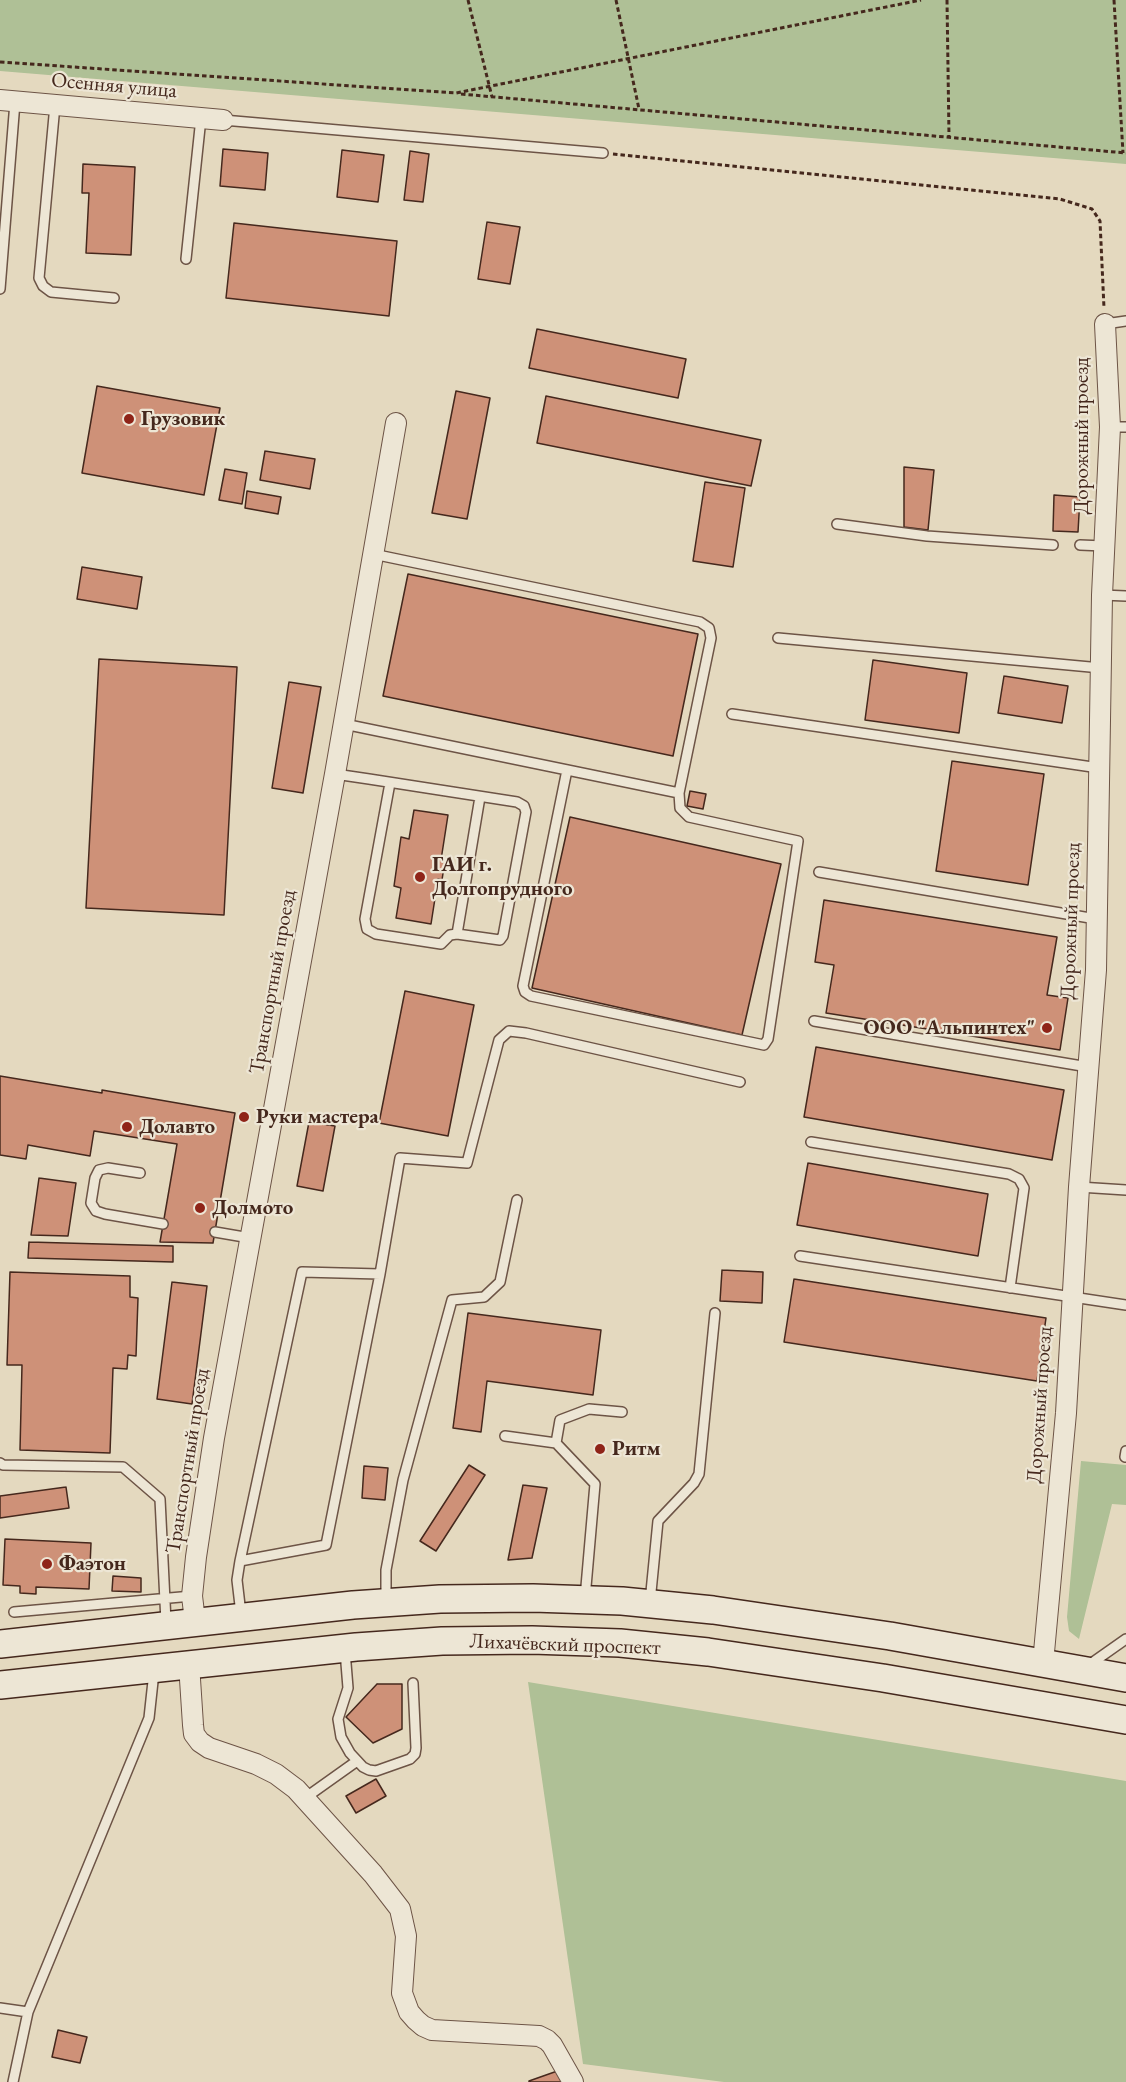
<!DOCTYPE html>
<html>
<head>
<meta charset="utf-8">
<style>
	body { margin:0 }
	canvas { display:block; background:#e4d9bf }
</style>
</head>
<body>
<canvas width="1126" height="2082"></canvas>
<script>
const ctx = document.querySelector('canvas').getContext('2d');
ctx.lineJoin = 'round';
function paint(path, color) { ctx.fillStyle = color; ctx.fill(path, 'evenodd'); }
const toPath = rows => new Path2D(rows.map(r => 'M' + r).join(''));
function strokePath(path, color, width, dash) { ctx.strokeStyle = color; ctx.lineWidth = width; ctx.lineCap = dash ? 'butt' : 'round'; ctx.setLineDash(dash || []); ctx.stroke(path); }
function drawText(font, color, halo, rows, align = 'center') {
  ctx.font = font + ' "EB Garamond",serif'; ctx.lineWidth = 4.5; ctx.setLineDash([]); ctx.textBaseline = 'middle'; ctx.strokeStyle = halo; ctx.fillStyle = color; for (const [text, x, y, turn = 0] of rows) {
    ctx.save(); ctx.translate(x, y); ctx.rotate((+turn || 0) * Math.PI / 180); ctx.textAlign = isNaN(turn) ? turn : align; if (halo) ctx.strokeText(text, 0, 0); ctx.fillText(text, 0, 0); ctx.restore();
  }
}
paint(toPath([
	[0,0,1126,0,1126,164,0,71],
	[1081,1461,1126,1465,1126,1505,1112,1504,1079,1639,1069,1631,1067,1617],
	[528,1682,1126,1781,1126,2082,724,2082,583,2064]
]), '#afc096');
const building = toPath([
	[223,149,268,153,265,190,220,186,223,149],
	[342,150,384,155,378,202,337,197,342,150],
	[410,151,429,154,423,202,404,200,410,151],
	[83,164,135,167,131,255,86,253,89,193,82,193,83,164],
	[487,222,520,227,510,284,478,279,487,222],
	[234,223,397,241,389,316,226,298,234,223],
	[537,329,686,359,678,398,529,368,537,329],
	[97,386,220,408,204,495,82,473,97,386],
	[456,391,490,398,467,519,432,513,456,391],
	[546,396,761,440,751,486,537,443,546,396],
	[265,451,315,459,310,489,260,480,265,451],
	[904,467,934,470,928,530,904,527,904,467],
	[225,469,247,473,242,504,219,500,225,469],
	[705,482,745,488,733,567,693,561,705,482],
	[247,491,281,497,278,514,245,508,247,491],
	[1054,495,1080,497,1078,532,1053,531,1054,495],
	[82,567,142,577,137,609,77,599,82,567],
	[408,574,698,634,673,756,383,696,408,574],
	[99,659,237,667,224,915,86,908,99,659],
	[873,660,967,673,959,733,865,720,873,660],
	[1004,676,1068,686,1062,723,998,713,1004,676],
	[289,682,321,687,303,793,272,788,289,682],
	[952,761,1044,774,1028,885,936,871,952,761],
	[690,791,706,794,703,809,687,806,690,791],
	[414,810,448,815,441,860,445,860,442,880,438,879,431,924,396,918,401,888,394,886,401,837,409,839,414,810],
	[570,817,781,864,742,1035,532,988,570,817],
	[824,900,1057,937,1047,995,1068,998,1060,1050,826,1013,834,965,815,962,824,900],
	[405,991,474,1005,448,1136,379,1123,405,991],
	[816,1047,1064,1090,1052,1160,804,1117,816,1047],
	[0,1076,102,1093,102,1090,235,1113,213,1243,160,1242,177,1144,94,1131,90,1156,28,1145,26,1159,0,1155,0,1076],
	[309,1122,335,1126,323,1191,297,1186,309,1122],
	[808,1163,988,1194,978,1256,797,1225,808,1163],
	[39,1178,76,1183,68,1236,31,1235,39,1178],
	[29,1242,173,1246,173,1262,28,1258,29,1242],
	[722,1270,763,1272,762,1303,720,1301,722,1270],
	[10,1272,130,1276,130,1297,138,1298,136,1356,128,1355,127,1369,113,1368,110,1453,20,1450,22,1365,7,1365,10,1272],
	[794,1279,1046,1318,1037,1381,784,1342,794,1279],
	[172,1282,207,1286,192,1404,157,1399,172,1282],
	[468,1313,601,1330,593,1395,487,1381,481,1432,453,1428,468,1313],
	[469,1465,485,1475,436,1551,420,1541,469,1465],
	[364,1466,388,1468,385,1500,362,1498,364,1466],
	[523,1485,547,1488,532,1558,508,1560,523,1485],
	[66,1487,69,1508,0,1518,0,1496,66,1487],
	[5,1539,91,1543,89,1589,36,1587,36,1594,20,1593,20,1586,3,1585,5,1539],
	[113,1576,141,1578,141,1592,112,1591,113,1576],
	[377,1684,402,1684,402,1729,373,1743,346,1717,377,1684],
	[376,1779,386,1796,356,1813,346,1796,376,1779],
	[58,2030,87,2037,80,2063,52,2057,58,2030],
	[563,2069,567,2082,529,2082,529,2081,563,2069]
]);
paint(building, '#ce9178');
strokePath(building, '#45281d', 1.5);
const service = toPath([
	[55,105,39,278,43,286,51,292,114,298],
	[223,120,603,153],
	[186,259,201,118],
	[0,289,15,102],
	[1105,324,1126,321],
	[1110,427,1126,427],
	[837,524,927,536,1053,545],
	[1080,545,1104,546],
	[373,554,700,622,709,628,711,638,679,793,680,808,689,817,798,841,768,1039,764,1045,531,996,525,992,523,986,567,770],
	[1102,595,1126,596],
	[778,638,1101,668],
	[732,714,1099,768],
	[344,724,679,793],
	[335,774,369,779,517,802,524,806,526,812,503,936,500,940,457,934,450,935,441,944,376,934,367,929,365,919,390,783],
	[819,872,1096,919],
	[457,934,480,797],
	[814,1021,1088,1067],
	[811,1142,1009,1174,1019,1179,1024,1188,1010,1288],
	[140,1173,108,1168,99,1170,95,1178,91,1203,96,1211,105,1214,163,1224],
	[1079,1187,1126,1190],
	[215,1232,250,1238],
	[800,1256,1126,1305],
	[505,1436,556,1443,595,1484,585,1598],
	[556,1443,560,1420,589,1409,622,1412],
	[1125,1457,1126,1451],
	[0,1463,3,1465,123,1467,160,1499,166,1622],
	[240,1561,326,1545,380,1274,400,1158,467,1163,499,1040,509,1031,526,1033,740,1082],
	[386,1601,386,1570,403,1480,452,1300,484,1297,500,1282,517,1200],
	[650,1602,658,1521,694,1483,699,1474,715,1313],
	[14,1612,192,1596],
	[241,1614,237,1580,240,1561,302,1272,380,1274],
	[345,1651,348,1688,338,1719,341,1737,350,1753,363,1767,369,1770,376,1771,410,1759,415,1754,416,1748,413,1683],
	[1089,1665,1126,1639],
	[305,1798,357,1761],
	[0,2008,28,2012],
	[13,2082,28,2012,149,1718,154,1672]
]);
const minor = toPath([
	[0,100,223,120],
	[195,1621,192,1596,196,1557,214,1438,335,774,396,423],
	[1043,1663,1066,1413,1079,1187,1096,970,1102,595,1110,427,1105,324],
	[189,1664,193,1725,194,1734,200,1742,209,1748,256,1764,276,1774,296,1789,373,1874,400,1909,406,1936,402,1993,409,2012,416,2020,423,2026,432,2030,539,2036,547,2040,552,2045,573,2082]
]);
const secondary = toPath([
	[0,1644,353,1605,440,1599,533,1598,622,1601,713,1610,890,1636,1126,1678],
	[0,1685,356,1647,442,1641,532,1640,620,1643,708,1652,883,1678,1126,1720]
]);
strokePath(service, '#6d5446', 12);
strokePath(minor, '#6d5446', 22);
strokePath(secondary, '#45281d', 30);
strokePath(toPath([
	[468,0,492,97],
	[616,0,639,109],
	[947,0,949,136],
	[1114,0,1123,153],
	[0,62,456,93,921,0],
	[461,94,1126,153],
	[613,154,1060,199,1092,209,1100,221,1104,308]
]), '#45281d', 3, [4.5, 3]);
strokePath(service, '#ede6d5', 9);
strokePath(minor, '#ede6d5', 20);
strokePath(secondary, '#ede6d5', 27);
for (const [x, y, r, color] of [
	[129,419,6,"#8f2418"],
	[420,877,6,"#8f2418"],
	[1047,1028,6,"#8f2418"],
	[244,1117,6,"#8f2418"],
	[127,1127,6,"#8f2418"],
	[200,1208,6,"#8f2418"],
	[600,1449,6,"#8f2418"],
	[47,1564,6,"#8f2418"]
]) { const dot = new Path2D(); dot.arc(x, y, r, 0, 2 * Math.PI); ctx.fillStyle = color; ctx.fill(dot); strokePath(dot, '#ede6d5', 2); }
drawText('21px', '#45281d', '#ede6d5', [
	["Осенняя улица",114,86,5],
	["Дорожный проезд",1082,436,-90],
	["Дорожный проезд",1071,921,-88],
	["Транспортный проезд",273,982,-80],
	["Дорожный проезд",1040,1405,-86],
	["Транспортный проезд",188,1461,-81],
	["Лихачёвский проспект",565,1645,2]
]);
drawText('bold 21px', '#45281d', '#ede6d5', [
	["Грузовик",141,419],
	["ГАИ г.",432,865],
	["Долгопрудного",432,889],
	["ООО \"Альпинтех\"",1035,1028,"right"],
	["Руки мастера",256,1117],
	["Долавто",139,1127],
	["Долмото",212,1208],
	["Ритм",612,1449],
	["Фаэтон",59,1564]
], 'left');
</script>
</body>
</html>
